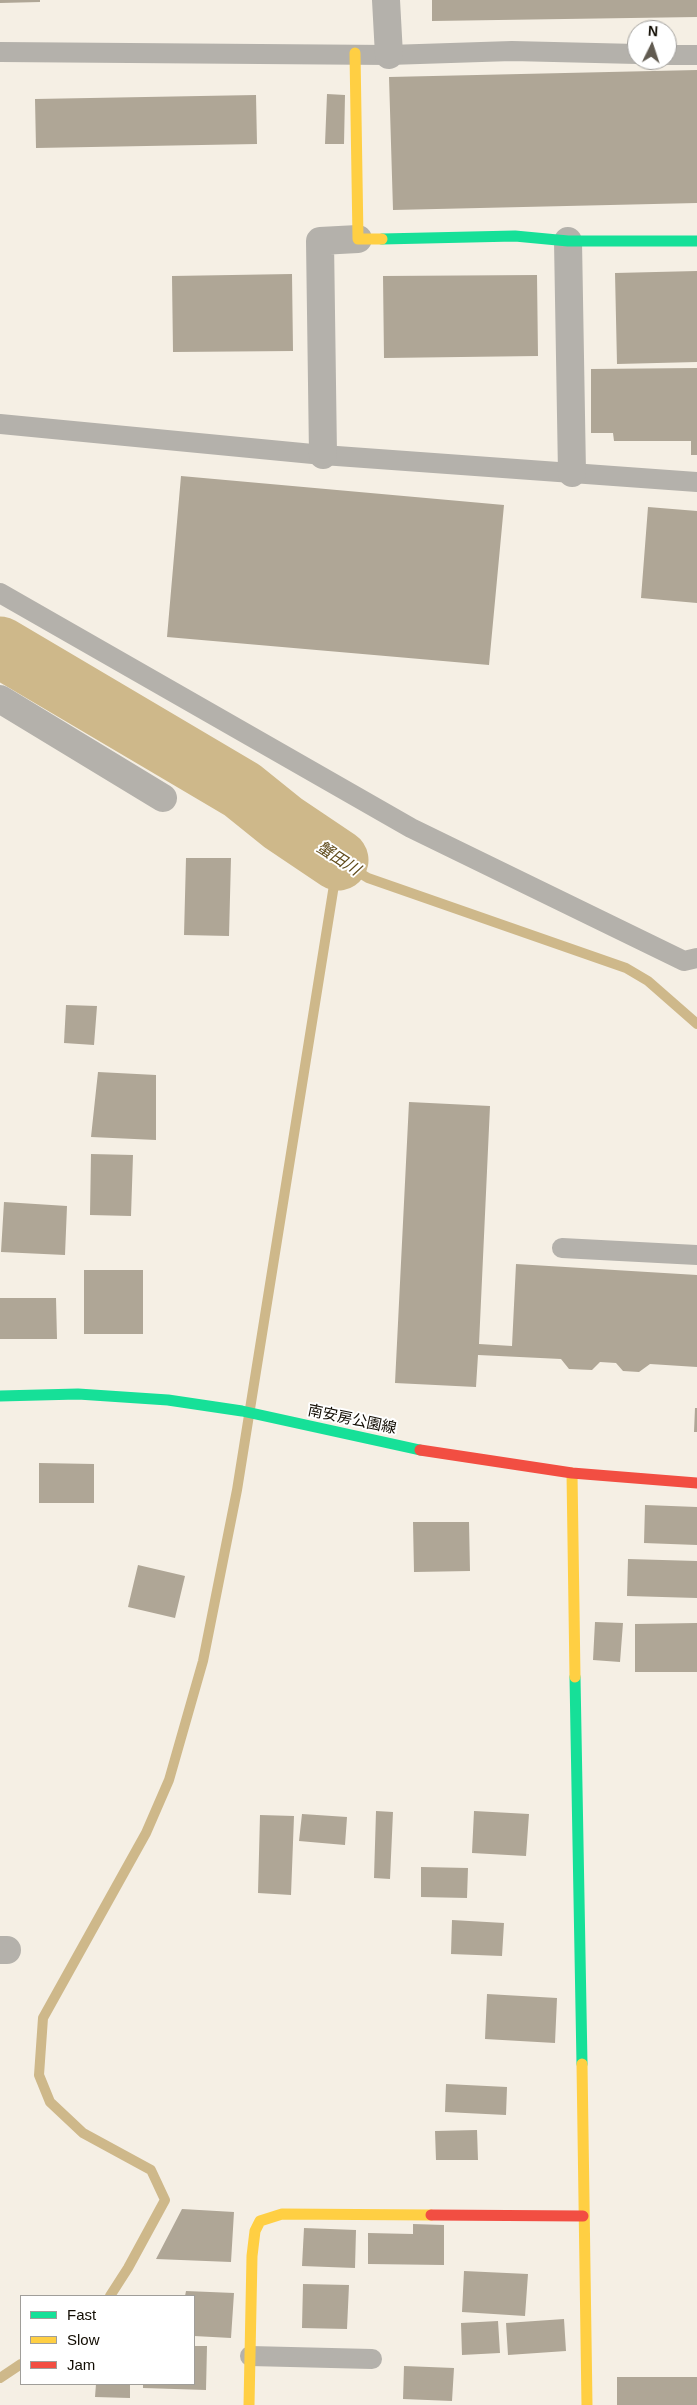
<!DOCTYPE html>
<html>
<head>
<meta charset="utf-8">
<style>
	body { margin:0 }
	#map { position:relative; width:697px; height:2405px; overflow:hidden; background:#f5efe4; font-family:Arial,sans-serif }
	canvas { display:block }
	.legend { position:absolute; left:20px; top:2295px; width:175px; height:90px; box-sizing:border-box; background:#fff; border:1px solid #a09e9a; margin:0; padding:6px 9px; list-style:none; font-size:15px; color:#110c02 }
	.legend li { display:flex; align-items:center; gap:10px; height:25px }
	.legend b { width:25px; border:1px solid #a09e9a }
	.north { position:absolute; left:627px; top:20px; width:50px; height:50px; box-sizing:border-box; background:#fff; border:1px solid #a09e9a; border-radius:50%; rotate:4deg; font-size:14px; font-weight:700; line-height:20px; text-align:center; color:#110c02 }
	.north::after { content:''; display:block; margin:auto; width:18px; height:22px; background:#615b51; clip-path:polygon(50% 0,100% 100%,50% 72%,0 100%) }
</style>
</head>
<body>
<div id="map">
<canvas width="697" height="2405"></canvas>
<ul class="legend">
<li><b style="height:6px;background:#16e098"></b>Fast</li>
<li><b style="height:6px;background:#ffcf43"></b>Slow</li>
<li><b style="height:6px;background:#f24e42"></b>Jam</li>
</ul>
<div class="north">N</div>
</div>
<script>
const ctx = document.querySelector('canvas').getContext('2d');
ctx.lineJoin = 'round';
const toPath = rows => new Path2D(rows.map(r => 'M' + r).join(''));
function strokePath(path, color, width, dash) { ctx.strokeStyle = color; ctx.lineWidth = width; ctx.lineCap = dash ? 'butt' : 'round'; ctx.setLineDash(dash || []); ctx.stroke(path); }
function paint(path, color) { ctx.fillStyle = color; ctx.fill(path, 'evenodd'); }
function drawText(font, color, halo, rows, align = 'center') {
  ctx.font = font + ' Arial,"Noto Sans JP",sans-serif'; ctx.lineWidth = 4; ctx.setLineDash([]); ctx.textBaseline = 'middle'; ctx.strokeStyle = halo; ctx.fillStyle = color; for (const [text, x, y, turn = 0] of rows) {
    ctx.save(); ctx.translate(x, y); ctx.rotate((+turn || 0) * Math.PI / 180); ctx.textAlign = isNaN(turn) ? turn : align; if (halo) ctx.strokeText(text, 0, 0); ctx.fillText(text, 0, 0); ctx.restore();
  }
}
strokePath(toPath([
	[110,2296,128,2268,165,2200,151,2170,83,2133,50,2102,39,2075,43,2018,146,1833,169,1780,203,1661,237,1490,338,860,368,878,626,968,648,981,697,1024],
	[0,2378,21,2364]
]), '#ceb88a', 10);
strokePath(toPath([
	[0,647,242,790,283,823,338,860]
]), '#ceb88a', 61);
paint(toPath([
	[0,0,40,0,40,2,0,3],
	[432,0,697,0,697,17,432,21],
	[697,70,697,203,393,210,389,77],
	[327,94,345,95,344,144,325,144],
	[256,95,257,144,36,148,35,99],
	[697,271,697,362,617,364,615,273],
	[292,274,293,351,173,352,172,276],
	[537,275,538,356,384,358,383,276],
	[697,368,697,455,691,455,691,441,614,441,613,433,591,433,591,369],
	[181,476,504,505,489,665,167,637],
	[648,507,697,511,697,603,641,598],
	[186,858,231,858,229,936,184,935],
	[66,1005,97,1006,94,1045,64,1043],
	[98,1072,156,1075,156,1140,91,1137],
	[409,1102,490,1106,479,1344,512,1346,516,1264,697,1275,697,1367,650,1364,639,1372,623,1371,616,1363,600,1362,592,1370,569,1369,561,1359,478,1355,476,1387,395,1383],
	[91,1154,133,1155,131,1216,90,1215],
	[4,1202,67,1206,65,1255,1,1252],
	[84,1270,143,1270,143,1334,84,1334],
	[0,1298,56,1298,57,1339,0,1339],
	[695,1408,697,1408,697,1432,694,1432],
	[39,1463,94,1464,94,1503,39,1503],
	[645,1505,697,1507,697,1545,644,1543],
	[413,1522,469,1522,470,1571,414,1572],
	[628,1559,697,1561,697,1598,627,1596],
	[138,1565,185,1576,175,1618,128,1607],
	[595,1622,623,1623,620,1662,593,1660],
	[697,1623,697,1672,635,1672,635,1624],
	[376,1811,393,1812,390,1879,374,1878],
	[474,1811,529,1814,526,1856,472,1853],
	[302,1814,347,1817,345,1845,299,1841],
	[260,1815,294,1816,291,1895,258,1893],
	[421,1867,468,1868,467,1898,421,1897],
	[452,1920,504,1923,502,1956,451,1954],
	[487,1994,557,1998,555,2043,485,2039],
	[446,2084,507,2087,506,2115,445,2112],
	[477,2130,478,2160,436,2160,435,2131],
	[182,2209,234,2212,231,2262,156,2259],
	[413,2224,444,2225,444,2265,368,2264,368,2233,413,2234],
	[304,2228,356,2230,355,2268,302,2266],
	[464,2271,528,2274,525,2316,462,2312],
	[303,2284,349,2285,347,2329,302,2328],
	[186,2291,234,2293,231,2338,194,2336,194,2296,185,2296],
	[564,2319,566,2351,508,2355,506,2323],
	[498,2321,500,2353,462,2355,461,2323],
	[194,2346,207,2346,206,2390,143,2388,143,2384,194,2384],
	[404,2366,454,2368,452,2401,403,2399],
	[617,2377,697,2377,697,2405,617,2405],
	[96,2384,130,2384,130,2398,95,2397]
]), '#afa696');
strokePath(toPath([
	[0,52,389,55,512,51,637,54],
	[667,55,697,55],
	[0,424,323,455,697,482],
	[0,593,411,828,684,961,697,958],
	[562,1248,697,1255],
	[250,2356,372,2359]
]), '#b4b1ab', 20);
strokePath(toPath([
	[386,0,389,55],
	[568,241,572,473],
	[323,455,320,241,358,239],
	[0,699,163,798],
	[0,1950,7,1950]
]), '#b4b1ab', 28);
strokePath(toPath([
	[382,239,515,236,568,241,697,241],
	[0,1396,78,1394,168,1400,242,1411,420,1450],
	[575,1677,582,2064]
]), '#16e098', 11);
strokePath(toPath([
	[355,53,358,239,382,239],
	[572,1473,575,1677],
	[582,2064,587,2405],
	[249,2405,252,2256,255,2231,260,2221,282,2214,431,2215]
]), '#ffcf43', 11);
strokePath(toPath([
	[420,1450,572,1473,697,1483],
	[431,2215,583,2216]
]), '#f24e42', 11);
drawText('15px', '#110c02', '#fff', [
	["南安房公園線",352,1420,12]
]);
drawText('italic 16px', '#604b1b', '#fff', [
	["蟹田川",338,859,33]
]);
</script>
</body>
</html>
